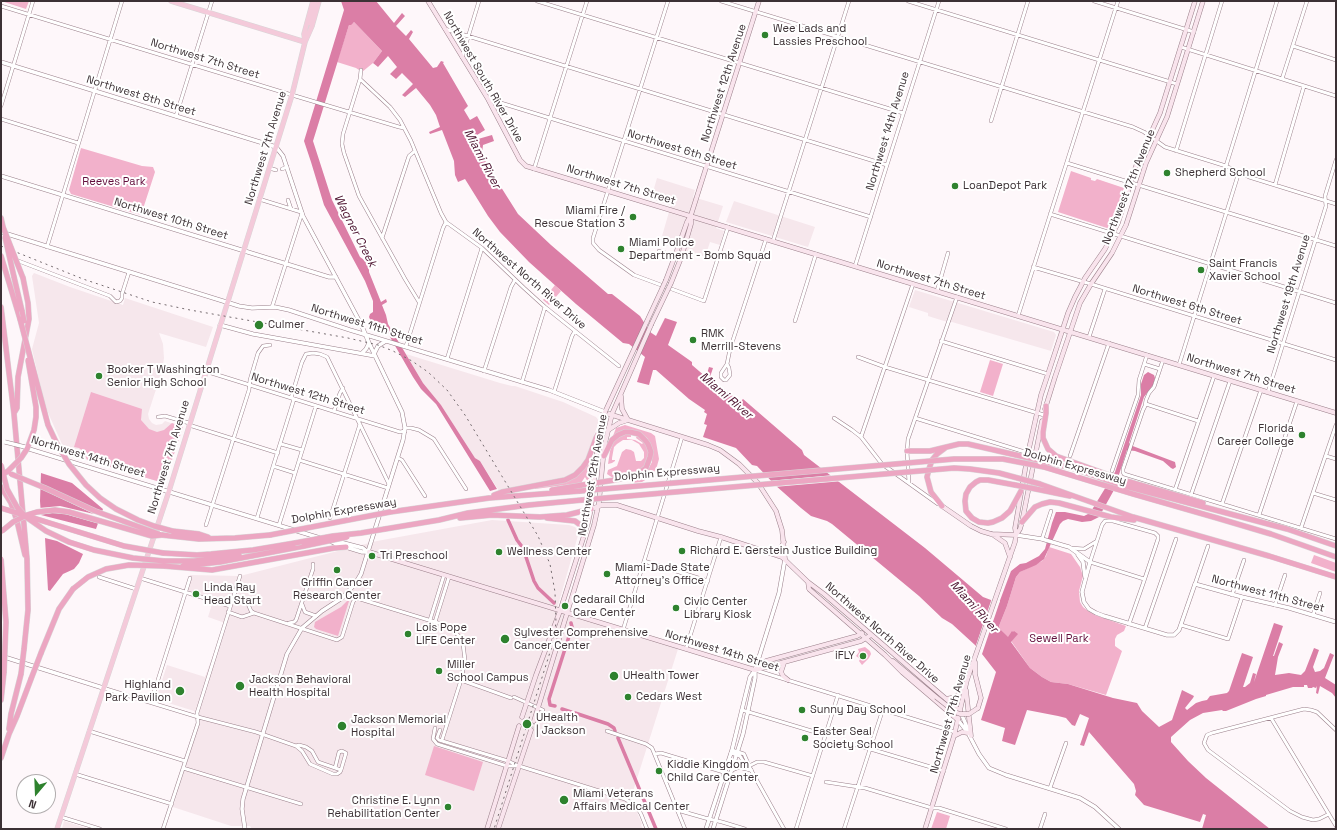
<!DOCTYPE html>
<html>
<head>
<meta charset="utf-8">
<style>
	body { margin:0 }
	#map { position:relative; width:1337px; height:830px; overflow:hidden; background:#fef7fa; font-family:"Space Grotesk",sans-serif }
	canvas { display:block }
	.frame { position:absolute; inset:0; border:2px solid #3c3135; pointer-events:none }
	.north { position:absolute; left:16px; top:774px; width:40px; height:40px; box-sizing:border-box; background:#fff; border:1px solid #b1adae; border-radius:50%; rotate:199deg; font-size:11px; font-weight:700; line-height:16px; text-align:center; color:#3c3135 }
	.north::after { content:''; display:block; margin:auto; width:14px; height:18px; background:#2e822e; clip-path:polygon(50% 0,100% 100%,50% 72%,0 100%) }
</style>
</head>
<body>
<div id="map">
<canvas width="1337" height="830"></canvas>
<div class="frame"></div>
<div class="north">N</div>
</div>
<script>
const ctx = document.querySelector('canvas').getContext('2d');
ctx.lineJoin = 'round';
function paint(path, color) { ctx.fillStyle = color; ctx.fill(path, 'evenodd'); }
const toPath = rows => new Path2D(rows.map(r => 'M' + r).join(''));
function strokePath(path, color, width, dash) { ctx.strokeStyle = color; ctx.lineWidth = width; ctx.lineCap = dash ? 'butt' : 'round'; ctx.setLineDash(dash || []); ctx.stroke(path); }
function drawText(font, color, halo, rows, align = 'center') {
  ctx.font = font + ' "Space Grotesk",sans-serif'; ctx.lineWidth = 4; ctx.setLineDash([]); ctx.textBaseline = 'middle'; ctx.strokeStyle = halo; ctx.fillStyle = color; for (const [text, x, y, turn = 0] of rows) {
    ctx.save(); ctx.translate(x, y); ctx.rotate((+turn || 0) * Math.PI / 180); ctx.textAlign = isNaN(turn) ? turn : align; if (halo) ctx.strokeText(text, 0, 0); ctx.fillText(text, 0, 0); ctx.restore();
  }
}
paint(toPath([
	[657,178,695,190,693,197,723,206,716,228,724,231,720,245,710,242,705,257,660,243,671,205,651,199],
	[734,201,815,227,808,247,726,222],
	[34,273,70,287,123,305,125,298,213,327,206,347,159,333,163,344,164,358,162,371,148,414,149,419,152,423,156,425,162,424,165,421,183,427,165,481,160,482,66,453,45,406,32,349,39,323,32,276],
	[915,290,1054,332,1056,335,1051,351,952,322,944,321,928,316,928,313,909,307],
	[406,354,500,383,512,386,515,386,563,402,596,417,599,421,587,455,588,458,575,473,568,477,499,491,480,461,475,458,441,405,423,383],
	[492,520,569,525,575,527,579,532,557,609,678,649,629,804,636,810,642,824,641,825,643,829,252,829,250,826,231,826,173,807,200,720,194,711,156,699,167,665,205,677,225,623,208,617,213,601,185,592,190,575,240,576,377,541],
	[64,821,89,829,62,829]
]), '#f6e7ec');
paint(toPath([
	[1,1,29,1,26,9],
	[354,22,382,51,373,63,362,72,356,68,337,62,349,25],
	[81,148,142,166,153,167,155,172,141,215,71,194,69,190],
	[1071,171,1091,178,1091,180,1095,181,1097,179,1124,188,1110,229,1058,212],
	[555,285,561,291,549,305,543,300],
	[990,360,1003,364,993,396,980,392],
	[91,392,142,409,141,420,149,429,157,432,164,430,172,423,183,427,165,481,160,482,87,460,84,452,79,448,74,447],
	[625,425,651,433,655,436,659,459,657,466,654,472,650,477,642,482,631,483,630,479,642,474,647,471,652,462,652,448,647,438,637,431,613,436,616,428],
	[631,434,631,437,627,437,627,439,635,440,642,444,643,443,636,438,637,435,646,444,649,455,645,466,637,473,613,478,607,474,608,470,617,466,622,452,626,449,631,450,634,452,636,461,641,461,644,458,644,452,639,444,632,440,623,440,617,444,614,447,612,458,612,460,615,460,615,461,612,463,608,464,610,451,614,440,623,435],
	[588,463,591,465,589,482,588,482,585,477,581,483,535,489,535,488,561,482],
	[1049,547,1071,554,1080,567,1083,576,1079,591,1080,602,1083,607,1088,611,1095,615,1126,626,1124,631,1117,635,1115,639,1115,646,1122,651,1106,695,1068,684,1051,682,1042,677,1030,668,1011,641,1017,634,1011,634,1008,638,1000,629,999,626,1007,606,1016,577,1020,572,1042,561,1046,556],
	[1314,555,1336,563,1336,572,1311,563],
	[350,598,338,636,316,629,314,627,315,622,341,607],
	[865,647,870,651,871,654,869,658,862,665,859,661,860,659,856,656,859,652,858,649],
	[434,746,483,762,474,791,425,775],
	[937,812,950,816,946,829,931,829]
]), '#f2b1cb');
paint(toPath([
	[341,1,376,1,394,23,402,13,405,16,396,26,406,36,411,30,413,32,409,39,433,68,437,67,441,61,444,62,443,63,468,106,464,110,470,120,477,116,485,130,477,135,478,139,492,135,494,141,483,145,482,153,487,165,518,214,551,245,608,294,612,294,640,316,650,332,656,336,665,318,677,322,668,345,692,362,692,365,706,377,709,367,713,368,709,380,721,389,723,388,740,402,743,399,802,450,804,455,925,548,983,597,999,603,1011,571,1020,564,1026,563,1039,556,1045,549,1052,523,1056,512,1065,512,1084,516,1090,513,1115,472,1141,395,1141,384,1144,375,1148,372,1154,375,1155,378,1153,385,1144,397,1129,443,1130,445,1175,462,1176,467,1173,469,1171,468,1163,461,1135,451,1127,450,1114,490,1099,517,1091,521,1082,522,1068,519,1063,521,1060,524,1044,559,1036,565,1020,572,1016,577,1007,606,999,626,1000,629,1008,637,1012,631,1013,632,1014,631,1018,634,1011,642,1030,668,1042,677,1051,682,1068,684,1113,698,1137,703,1142,711,1159,727,1172,720,1182,690,1194,696,1193,698,1185,708,1187,710,1196,703,1202,701,1207,700,1210,696,1227,693,1229,691,1242,653,1253,657,1243,687,1245,687,1250,683,1253,673,1256,674,1254,682,1274,623,1283,626,1273,656,1274,656,1279,642,1283,644,1278,657,1275,675,1289,673,1301,675,1305,671,1314,648,1319,650,1313,667,1315,672,1320,671,1324,668,1330,653,1334,655,1325,678,1336,685,1336,698,1332,693,1320,686,1318,694,1316,693,1317,686,1316,688,1313,687,1312,688,1308,688,1307,685,1304,685,1304,687,1293,687,1266,695,1266,696,1256,699,1226,711,1223,711,1222,710,1203,713,1190,720,1171,737,1171,742,1188,761,1206,778,1270,829,1202,829,1206,815,1203,814,1200,822,1144,805,1135,795,1136,791,1134,784,1089,732,1084,746,1080,745,1089,718,1080,714,1075,726,1072,725,1066,718,1058,716,1027,710,1015,745,1002,741,1005,728,981,720,996,672,975,645,952,624,942,618,919,596,832,524,827,521,811,516,801,508,775,485,757,466,752,465,736,448,703,437,707,425,704,424,707,414,704,412,705,410,689,399,656,370,653,370,649,385,637,382,645,357,629,344,623,343,576,304,529,262,500,232,488,216,465,179,458,182,455,175,454,161,442,130,430,134,429,132,440,127,436,115,430,105,416,88,405,97,402,95,413,84,402,73,396,79,390,74,397,67,388,56,378,67,373,63,382,51,354,22,351,25,349,25,313,141,332,200,360,257,367,262,369,267,369,272,381,302,386,299,387,302,382,305,386,315,388,324,423,383,441,405,475,458,480,461,497,489,490,491,436,404,421,389,413,377,390,337,387,328,373,326,369,317,370,314,373,312,373,301,365,281,324,205,311,162,304,141,344,10],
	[41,473,72,483,103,509,96,529,41,515,40,501],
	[45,538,57,541,83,554,79,563,74,569,63,574,50,591,48,590]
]), '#db7ea6');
paint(toPath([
	[834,475,843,481,774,487,768,481],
	[39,483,91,507,104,512,100,524,65,514,52,513,39,515,39,508,60,506,94,514,39,488],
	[992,598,1000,601,981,657,975,648]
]), '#fef7fa');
strokePath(toPath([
	[508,520,517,540,523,548,534,581,538,588,554,603],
	[555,706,550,705,549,699,572,627,571,623],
	[562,709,571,712],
	[575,713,608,724,614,728,615,731],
	[618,738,656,829]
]), '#db7ea6', 3.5);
strokePath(toPath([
	[531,730,534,721]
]), '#d7cfd3', 4, [4, 2]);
const minor = toPath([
	[537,1,903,113],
	[668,1,593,238,593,243,599,250,634,275,704,301,728,227],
	[721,1,1133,127,1144,132,1165,147,1226,166,1249,177,1336,204],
	[908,1,1177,84],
	[1094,1,1194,32],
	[1,6,292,95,399,127,404,128],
	[445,29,887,165],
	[1293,46,1336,60],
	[1181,47,1336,96],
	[462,57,479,1],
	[361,70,360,79,343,134,342,144,344,153,359,196,405,279,419,302],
	[360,79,390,107,400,120,411,141,441,213,446,222,482,248,524,288,545,307,619,366],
	[1282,79,1307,1],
	[488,99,871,217],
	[1,106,33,1],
	[176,116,212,1],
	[1,119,78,143],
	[991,121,1028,1],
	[1176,151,1222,1],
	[1067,163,1336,246],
	[1226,166,1277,1],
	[269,168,276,170],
	[282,169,287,167],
	[534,169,587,1],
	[1275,185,1304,86],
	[259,199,301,212],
	[288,200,291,209],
	[1050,214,1336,303],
	[382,238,409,156,415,151],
	[773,241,849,1],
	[47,247,122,1],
	[659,251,675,256],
	[16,260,110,296,116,302,120,301,122,298,122,294,129,272],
	[855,266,939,1],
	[1033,267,1091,284,1336,360],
	[937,291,948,253],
	[272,307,302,213],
	[1018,316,1118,1],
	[795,321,816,254],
	[1089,337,1105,289],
	[941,341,1048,374],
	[406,346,443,228,446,222],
	[858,357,885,367,1044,415],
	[447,359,482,248],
	[1163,360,1154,387,1149,393,1146,400,1145,406,1143,410,1123,469,1123,472,1124,474,1336,539],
	[727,364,729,368,730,375,726,380,724,380,721,377,721,373,727,364,730,349,766,239],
	[1144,364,1160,369],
	[1179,365,1239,172],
	[205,371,352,417,400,432,405,431],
	[484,371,511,287,515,280],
	[522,382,545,307],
	[554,392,572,336,575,331],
	[1268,392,1326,206,1325,196,1336,160],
	[291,398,302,362,306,354,313,353,320,354,327,357,389,484],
	[1146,404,1198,421],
	[334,411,340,393,343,388],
	[158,417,165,416,189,423],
	[834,418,852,430,861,437,882,464,938,504],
	[915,418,1028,453],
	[189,425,278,453],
	[405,428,411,428,419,430,434,439,466,489],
	[861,437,913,284],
	[281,444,302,450],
	[1070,456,1109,343],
	[1326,456,1336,459],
	[398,458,402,460,425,496],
	[299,460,388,488],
	[273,466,295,473],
	[1112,471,1138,395,1139,380,1147,355],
	[909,483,907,451,908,439,957,297],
	[1175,490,1214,376],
	[1313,493,1336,500],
	[1191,495,1230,381],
	[1222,504,1261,390],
	[1259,515,1297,401],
	[257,518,294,399],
	[330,518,360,424],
	[206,525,249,390,250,380,258,353,263,346,270,345],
	[279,525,316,406],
	[1301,528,1336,425],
	[1042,539,1051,511],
	[1071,548,1084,549,1097,541],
	[644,561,708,581],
	[99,577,136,589],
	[140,578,230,606],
	[1195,584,1208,546],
	[1232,595,1244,560],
	[233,598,248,604,251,611,254,613],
	[302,604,305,612,316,616],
	[1275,605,1285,575],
	[228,612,242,617,254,613,337,640,342,637,353,602,355,599,360,599,448,626,459,636,463,644,465,660,461,680,442,740],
	[1313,615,1320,593],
	[430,620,444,575],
	[435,622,449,577],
	[289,623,294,622,296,620,313,569,313,564],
	[1129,624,1144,581,1158,539,1158,536,1155,533,1113,521,1105,521,1102,525,1090,562,1144,579],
	[1181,625,1228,639,1242,597],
	[1145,628,1176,539],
	[623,630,682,437],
	[686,649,721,537],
	[755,670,955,732],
	[461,680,511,698],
	[103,688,198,717,256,732,296,746,299,745,306,747,312,751,318,762,341,770,340,772,337,774,333,774,310,764,302,751,296,746],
	[514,697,543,710],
	[151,702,190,578],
	[742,710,825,735],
	[1271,718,1336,826],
	[435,728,433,739,437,744,507,766,517,766],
	[440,730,437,738,439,740,508,761,519,766,625,799,636,806,641,814,647,829],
	[89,731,185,761],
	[607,731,646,744,652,748,685,829],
	[847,742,944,771],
	[732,750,744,754,751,770,784,829],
	[731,753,740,756,745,764,749,766],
	[655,754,661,753,730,774],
	[749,766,757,762,764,762,813,776],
	[183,768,301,804],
	[335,768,339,752,342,751,346,753,341,770],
	[75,774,172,804],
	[826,782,865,788,932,808,939,808,1006,829],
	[1050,788,1066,743],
	[677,810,705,818,722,822,745,829],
	[1329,814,1319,819,1313,820,1302,817,1290,811,1208,750,1204,743,1207,735,1212,733,1304,709,1311,710,1317,712,1336,730],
	[61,817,100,829],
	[163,829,198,723,197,713,240,576],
	[796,829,838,695],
	[844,829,883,709],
	[1040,829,1045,814]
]);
const tertiary = toPath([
	[1,62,276,147,283,156,303,216,361,324,369,343,402,412,405,428,403,440,361,574,355,584,342,598,322,611,302,628,287,654,243,799,242,809,245,829],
	[1,176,329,277,336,277],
	[1,232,239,306,252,308,275,307,289,310,350,330,549,390,605,412],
	[220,325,253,334,375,356],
	[362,353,366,349,369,343],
	[374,354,378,346,386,341],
	[26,448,320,538],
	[1016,535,1042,539,1062,545,1069,547,1090,562],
	[330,541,336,544,362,552,369,552],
	[336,541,363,548,368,552],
	[1078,555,1083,562,1085,577],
	[1090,562,1082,592,1084,602,1089,609,1096,613,1104,616,1167,635,1174,635,1179,630,1195,584,1242,597,1289,608,1336,622],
	[1,656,103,688],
	[961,713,969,732],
	[958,720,968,733,979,754,989,768,1006,775,1080,798,1095,807,1119,829],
	[732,770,739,767,751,770],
	[706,829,732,750,750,677,755,670,779,593,785,559],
	[713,829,743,734,755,678,755,670]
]);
const secondary = toPath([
	[428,1,488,99,520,160,526,166,1336,413],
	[666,280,675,256,687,222,691,215,759,1],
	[671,283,681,258,691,224,691,216],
	[621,396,622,409,628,420],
	[1045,409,1055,377,1080,303,1091,284,1112,253,1126,225,1146,163,1167,117,1203,1],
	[609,414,708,445,720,450,739,464,758,483,776,511,782,530,785,559],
	[607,431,619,423,628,420],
	[942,506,971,526,981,531,991,534,1016,535],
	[591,509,602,505,617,505,698,531,721,537,782,557,808,582,824,594,960,711],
	[992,534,1005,543,1010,557],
	[1016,535,1020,529,1022,522,1042,421],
	[369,552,755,670,861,641,871,635],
	[772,553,779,551,784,542],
	[808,582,809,589,885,655,902,672,958,720],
	[893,661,936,697],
	[975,662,975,674,981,698,978,708],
	[784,663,781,672,783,676,788,680],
	[755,670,760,665,766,661,857,636,862,633],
	[966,690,971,736],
	[946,699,956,697,965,686],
	[522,717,536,675,560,611,588,523,591,509,597,451,605,412,647,321],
	[534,721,594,525,599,502,604,448,612,414,651,325],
	[954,736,962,732,968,733],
	[487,829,519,726],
	[498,829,531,730],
	[925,829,954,736,967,680,1015,542,1016,535,1015,528,1028,453,1041,395,1048,374,1068,313,1075,297,1085,278,1105,249,1118,223,1136,166,1160,113,1195,1]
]);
const primary = toPath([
	[171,1,305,42],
	[310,23,314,3],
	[305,42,304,34,313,1],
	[57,829,169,491,292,95,305,42,312,26,319,1]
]);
const motorway = toPath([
	[1,218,3,227],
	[1,256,20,319],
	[14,277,22,311],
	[1,307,14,414,27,559,28,610,24,649],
	[1046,406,1046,413,1043,432,1043,438,1048,449,1056,456,1123,480,1203,503],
	[14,413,17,408,18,377,29,319,28,303,23,278],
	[907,451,930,451,959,444,968,444,1016,455],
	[604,456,612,440,618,435,625,432,630,432,639,434,645,440,648,444,651,452,650,457,646,468,636,475,615,480],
	[1043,461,1072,468,1121,485,1287,529,1336,546],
	[1044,467,1133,494,1217,518,1271,534,1336,557],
	[1040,484,1133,517,1269,556,1336,577],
	[1015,485,988,480,980,480,976,482,970,487,966,494,965,501,966,511,972,518,979,522,988,523,993,522,1002,518,1010,511,1021,491],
	[1,487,11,503,17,521,25,555],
	[1036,489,1070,496],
	[552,490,582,485],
	[494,495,502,492,565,480,575,475,583,467,588,460,596,438,601,429],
	[942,506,931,492,927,477,929,469,932,460,937,454,945,448],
	[390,512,489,498,580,491],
	[460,518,492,515,540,517,567,515,591,509],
	[547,518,575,521,583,527,584,535],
	[1022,522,1035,507,1042,504,1050,502,1059,503,1111,517,1134,520],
	[385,529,439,520,468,513,529,505,582,500],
	[172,531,199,534,208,537],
	[162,535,199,539,235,538,270,535],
	[163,553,197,555,211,554,253,550,295,543],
	[164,561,194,561,239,555],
	[164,566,212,570,334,548,346,547],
	[183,566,220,562,304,546],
	[41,653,59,609,73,589],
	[1,700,4,672],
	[9,729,11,714,21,674],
	[1,758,9,734,17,716,31,679]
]);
strokePath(minor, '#9b808b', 4);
strokePath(tertiary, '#9b808b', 4.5);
strokePath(secondary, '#9b808b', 5);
strokePath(primary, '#d8d6d7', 5.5);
strokePath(motorway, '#d8d6d7', 6);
strokePath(minor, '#fff', 3);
strokePath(tertiary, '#fff', 3.5);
strokePath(secondary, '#f9e4ed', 4);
strokePath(primary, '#f4cada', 4.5);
strokePath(motorway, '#eca6c2', 5);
strokePath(toPath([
	[1,246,83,279,152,302,190,310,348,338,378,345,393,351,412,361,428,372,447,390,465,415,538,536,550,564,555,592,556,623,552,646,494,829]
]), '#756b6f', 1, [2, 4]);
const tertiaryBridge = toPath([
	[5,442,25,447]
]);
const secondaryBridge = toPath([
	[647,321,666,280],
	[651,325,671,283],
	[936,697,955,712,960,714,969,714,978,708]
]);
const motorwayBridge = toPath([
	[3,227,23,278],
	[5,237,14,277],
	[22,311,24,321],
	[20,319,48,425,57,444,69,464,86,485,100,498,116,509,138,520,154,526,172,531],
	[1016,455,1043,461],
	[1,465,7,489,17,507,26,517,46,531,69,542,94,550,133,558,164,561],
	[11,474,45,488,95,511,159,534],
	[1,476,8,471,21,458,27,449,34,430,36,417,36,407,28,360],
	[582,485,615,480],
	[1015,485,1036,489],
	[580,491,954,459,1003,459,1044,467],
	[582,500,954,468,970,469,999,473,1040,484],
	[1,508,124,546,163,553],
	[2,531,13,522,27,515,37,512,55,510,69,512,152,536,162,535],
	[270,535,390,512],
	[295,543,333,536,361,533,385,529],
	[304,546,347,537],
	[1,559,6,622,4,672],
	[73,589,88,577,106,569,129,565,164,566],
	[21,674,24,649],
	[31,679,41,653]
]);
strokePath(tertiaryBridge, '#9b808b', 4.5, []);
strokePath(secondaryBridge, '#9b808b', 5, []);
strokePath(motorwayBridge, '#d8d6d7', 6, []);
strokePath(tertiaryBridge, '#fff', 3.5);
strokePath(secondaryBridge, '#f9e4ed', 4);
strokePath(motorwayBridge, '#eca6c2', 5);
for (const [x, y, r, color] of [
	[765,35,4,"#2e822e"],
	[1167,173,4,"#2e822e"],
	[955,186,4,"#2e822e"],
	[633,217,4,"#2e822e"],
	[621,249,4,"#2e822e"],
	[1201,270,4,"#2e822e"],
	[259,325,5,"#2e822e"],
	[693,340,4,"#2e822e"],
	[99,376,4,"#2e822e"],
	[1302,435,4,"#2e822e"],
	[682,551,4,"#2e822e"],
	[499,552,4,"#2e822e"],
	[372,556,4,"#2e822e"],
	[337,570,4,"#2e822e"],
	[607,574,4,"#2e822e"],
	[196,594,4,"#2e822e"],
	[565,606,4,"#2e822e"],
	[676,608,4,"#2e822e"],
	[408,634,4,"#2e822e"],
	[505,639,5,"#2e822e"],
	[863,656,4,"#2e822e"],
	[439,671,4,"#2e822e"],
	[614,676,5,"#2e822e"],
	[240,686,5,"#2e822e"],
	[180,691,5,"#2e822e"],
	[628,697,4,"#2e822e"],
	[802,710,4,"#2e822e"],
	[527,724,5,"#2e822e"],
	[342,726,5,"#2e822e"],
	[805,738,4,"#2e822e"],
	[659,771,4,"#2e822e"],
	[564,800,5,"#2e822e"],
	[448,807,4,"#2e822e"]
]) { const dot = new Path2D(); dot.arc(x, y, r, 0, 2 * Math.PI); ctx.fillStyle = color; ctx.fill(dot); strokePath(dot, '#fff', 1.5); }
drawText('11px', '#3c3135', '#fff', [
	["Wee Lads and",773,29],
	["Lassies Preschool",773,42],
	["Shepherd School",1175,173],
	["LoanDepot Park",963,186],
	["Miami Fire /",625,211,"right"],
	["Rescue Station 3",625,224,"right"],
	["Miami Police",629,243],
	["Department - Bomb Squad",629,256],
	["Saint Francis",1209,264],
	["Xavier School",1209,277],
	["Culmer",268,325],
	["RMK",701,334],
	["Merrill-Stevens",701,347],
	["Booker T Washington",107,370],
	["Senior High School",107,383],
	["Florida",1294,429,"right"],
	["Career College",1294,442,"right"],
	["Richard E. Gerstein Justice Building",690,551],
	["Wellness Center",507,552],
	["Tri Preschool",380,556],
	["Miami-Dade State",615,568],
	["Attorney's Office",615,581],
	["Griffin Cancer",337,583,"center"],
	["Research Center",337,596,"center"],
	["Linda Ray",204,588],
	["Head Start",204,601],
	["Cedarail Child",573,600],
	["Care Center",573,613],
	["Civic Center",684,602],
	["Library Kiosk",684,615],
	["Lois Pope",416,628],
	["LIFE Center",416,641],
	["Sylvester Comprehensive",514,633],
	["Cancer Center",514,646],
	["iFLY",855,656,"right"],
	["Miller",447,665],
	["School Campus",447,678],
	["UHealth Tower",623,676],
	["Jackson Behavioral",249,680],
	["Health Hospital",249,693],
	["Highland",171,685,"right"],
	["Park Pavilion",171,698,"right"],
	["Cedars West",636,697],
	["Sunny Day School",810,710],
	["UHealth",536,718],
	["| Jackson",536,731],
	["Jackson Memorial",351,720],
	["Hospital",351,733],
	["Easter Seal",813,732],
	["Society School",813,745],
	["Kiddie Kingdom",667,765],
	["Child Care Center",667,778],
	["Miami Veterans",573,794],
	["Affairs Medical Center",573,807],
	["Christine E. Lynn",440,801,"right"],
	["Rehabilitation Center",440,814,"right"]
], 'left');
drawText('11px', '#3c3135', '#fff', [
	["Northwest 7th Street",205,59,17],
	["Northwest South River Drive",483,77,60],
	["Northwest 12th Avenue",724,83,-72],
	["Northwest 8th Street",141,96,17],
	["Northwest 14th Avenue",888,131,-73],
	["Northwest 7th Avenue",266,148,-73],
	["Northwest 6th Street",682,150,17],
	["Northwest 7th Street",621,185,17],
	["Northwest 17th Avenue",1129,187,-68],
	["Northwest 10th Street",171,219,17],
	["Northwest North River Drive",529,279,41],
	["Northwest 7th Street",931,280,17],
	["Northwest 19th Avenue",1289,294,-73],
	["Northwest 6th Street",1187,305,17],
	["Northwest 11th Street",367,325,17],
	["Northwest 7th Street",1241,374,17],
	["Northwest 12th Street",308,394,17],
	["Northwest 14th Street",88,457,17],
	["Northwest 7th Avenue",169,457,-73],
	["Dolphin Expressway",1075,467,16],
	["Dolphin Expressway",667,473,-5],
	["Northwest 12th Avenue",593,475,-80],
	["Dolphin Expressway",344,511,-10],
	["Northwest 11th Street",1268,594,15],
	["Northwest North River Drive",882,633,41],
	["Northwest 14th Street",722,651,17],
	["Northwest 17th Avenue",951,714,-74]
]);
drawText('11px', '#620e3c', '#fff', [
	["Reeves Park",114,182],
	["Sewell Park",1059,639]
]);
drawText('italic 12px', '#4a102d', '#fff', [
	["Miami River",482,159,62],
	["Wagner Creek",355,231,63],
	["Miami River",726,396,40],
	["Miami River",974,607,48]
]);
</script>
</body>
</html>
